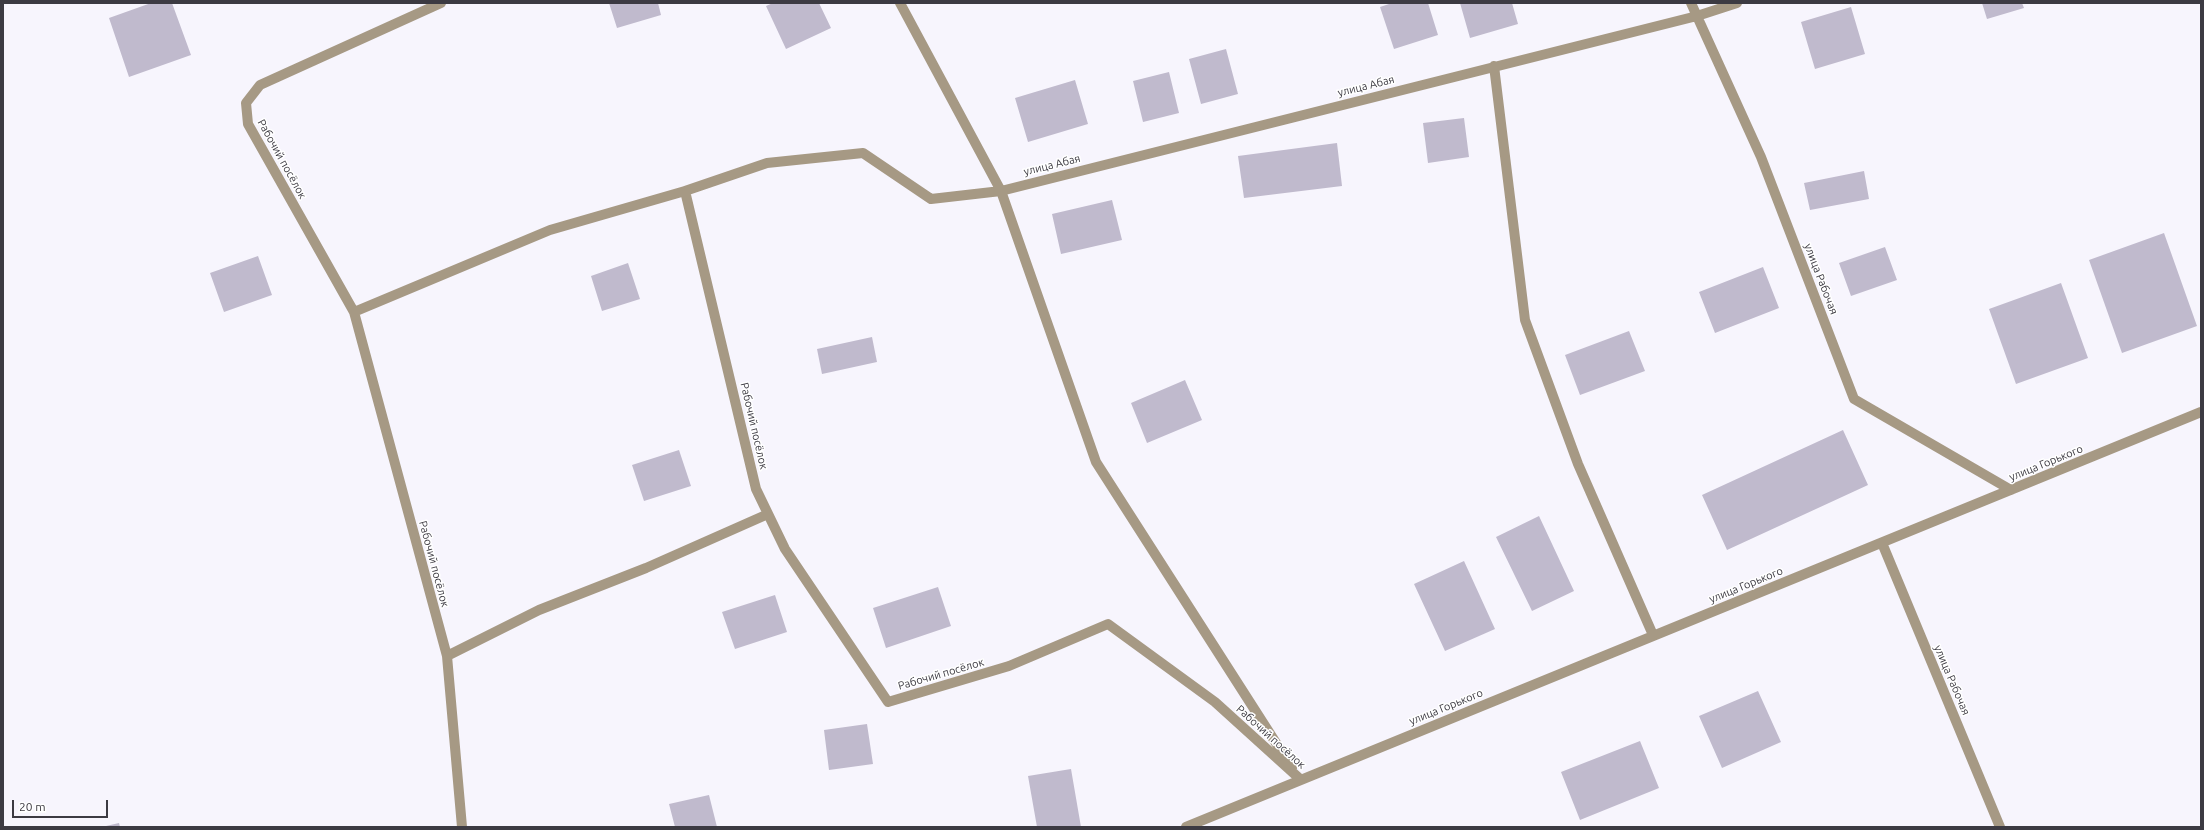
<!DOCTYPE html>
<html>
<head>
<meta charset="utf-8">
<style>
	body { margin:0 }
	#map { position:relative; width:2204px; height:830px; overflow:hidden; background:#f7f5fd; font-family:Ubuntu,sans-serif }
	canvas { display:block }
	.frame { position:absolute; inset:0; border:4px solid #3c3a42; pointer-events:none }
	.scale { position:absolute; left:12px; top:800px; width:96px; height:18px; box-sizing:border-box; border:2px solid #3c3a42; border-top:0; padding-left:5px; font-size:12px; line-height:14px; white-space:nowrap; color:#3c3a42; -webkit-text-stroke:3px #fff; paint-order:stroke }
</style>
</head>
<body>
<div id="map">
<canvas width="2204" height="830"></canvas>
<div class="frame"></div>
<div class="scale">20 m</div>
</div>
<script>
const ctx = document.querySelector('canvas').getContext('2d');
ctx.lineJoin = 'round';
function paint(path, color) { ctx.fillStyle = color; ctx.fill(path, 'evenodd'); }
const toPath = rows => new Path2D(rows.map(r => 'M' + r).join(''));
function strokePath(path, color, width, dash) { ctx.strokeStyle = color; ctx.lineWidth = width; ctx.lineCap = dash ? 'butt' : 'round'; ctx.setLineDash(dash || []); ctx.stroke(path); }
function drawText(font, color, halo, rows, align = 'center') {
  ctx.font = font + ' Ubuntu,sans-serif'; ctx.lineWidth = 3; ctx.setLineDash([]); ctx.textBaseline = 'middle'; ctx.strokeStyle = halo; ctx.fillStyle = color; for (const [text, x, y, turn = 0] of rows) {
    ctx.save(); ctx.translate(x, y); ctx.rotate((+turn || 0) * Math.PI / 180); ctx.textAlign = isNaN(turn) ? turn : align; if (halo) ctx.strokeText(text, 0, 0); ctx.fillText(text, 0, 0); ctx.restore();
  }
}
paint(toPath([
	[151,3,172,3,191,55,129,77,109,18],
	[609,3,658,3,661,15,617,28],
	[773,3,819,3,831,28,786,49,766,6],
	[1392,3,1428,3,1438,35,1394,49,1380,7],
	[1460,3,1512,3,1518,24,1470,38],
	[1982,3,2022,3,2024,8,1987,19],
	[1851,7,1865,54,1815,69,1801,22],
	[1226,49,1238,94,1201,104,1189,59],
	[1169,72,1179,113,1143,122,1133,81],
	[1075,80,1088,124,1028,142,1015,98],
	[1464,118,1469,157,1428,163,1423,123],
	[1337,143,1342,186,1244,198,1238,156],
	[1864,171,1869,199,1810,210,1804,183],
	[1112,200,1122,240,1061,254,1052,214],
	[2164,233,2197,326,2122,353,2089,260],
	[1885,247,1897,280,1851,296,1839,263],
	[258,256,272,295,224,312,210,273],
	[628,263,640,299,602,311,591,276],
	[1763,267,1779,308,1715,333,1699,292],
	[2061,283,2088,358,2016,384,1989,309],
	[1629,331,1645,371,1580,395,1565,355],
	[872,337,877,362,822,374,817,349],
	[1185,380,1202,420,1147,443,1131,403],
	[1843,430,1868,485,1727,550,1702,495],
	[679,450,691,486,644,501,632,465],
	[1539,516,1574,591,1532,611,1496,537],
	[1464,561,1495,629,1445,651,1414,584],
	[938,587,951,626,886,648,873,608],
	[775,595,787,632,735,649,722,612],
	[1758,691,1781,742,1722,768,1699,716],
	[867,724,873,764,829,770,824,730],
	[1640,741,1659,788,1580,820,1561,772],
	[1071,769,1081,827,1037,827,1028,776],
	[709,795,717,827,675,827,669,804],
	[119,823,120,827,106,827,106,826]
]), '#c0bacd');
strokePath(toPath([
	[441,3,260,85,246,103,248,124,354,312,447,656,462,827],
	[900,3,1001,191,1096,462,1292,768],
	[1691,3,1761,157,1854,399,2011,490],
	[1494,66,1525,320,1578,464,1653,635],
	[685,191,767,163,863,153,931,199,1001,191,1697,16,1737,3],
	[354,312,550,230,685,191,756,489,785,549,888,702,1009,666,1108,624,1215,702,1300,779],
	[1882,543,2000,827],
	[447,656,539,610,646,568,768,514],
	[1186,827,2201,412]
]), '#a69984', 10);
drawText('11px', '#3c3a42', '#fff', [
	["улица Абая",1366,86,-14],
	["Рабочий посёлок",282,159,61],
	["улица Абая",1052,165,-14],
	["улица Рабочая",1821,279,69],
	["Рабочий посёлок",754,426,77],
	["улица Горького",2046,463,-22],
	["Рабочий посёлок",434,564,75],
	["улица Горького",1746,585,-22],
	["Рабочий посёлок",941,674,-16],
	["улица Рабочая",1952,680,67],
	["улица Горького",1446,707,-22],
	["Рабочий посёлок",1271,737,42]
]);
</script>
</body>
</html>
